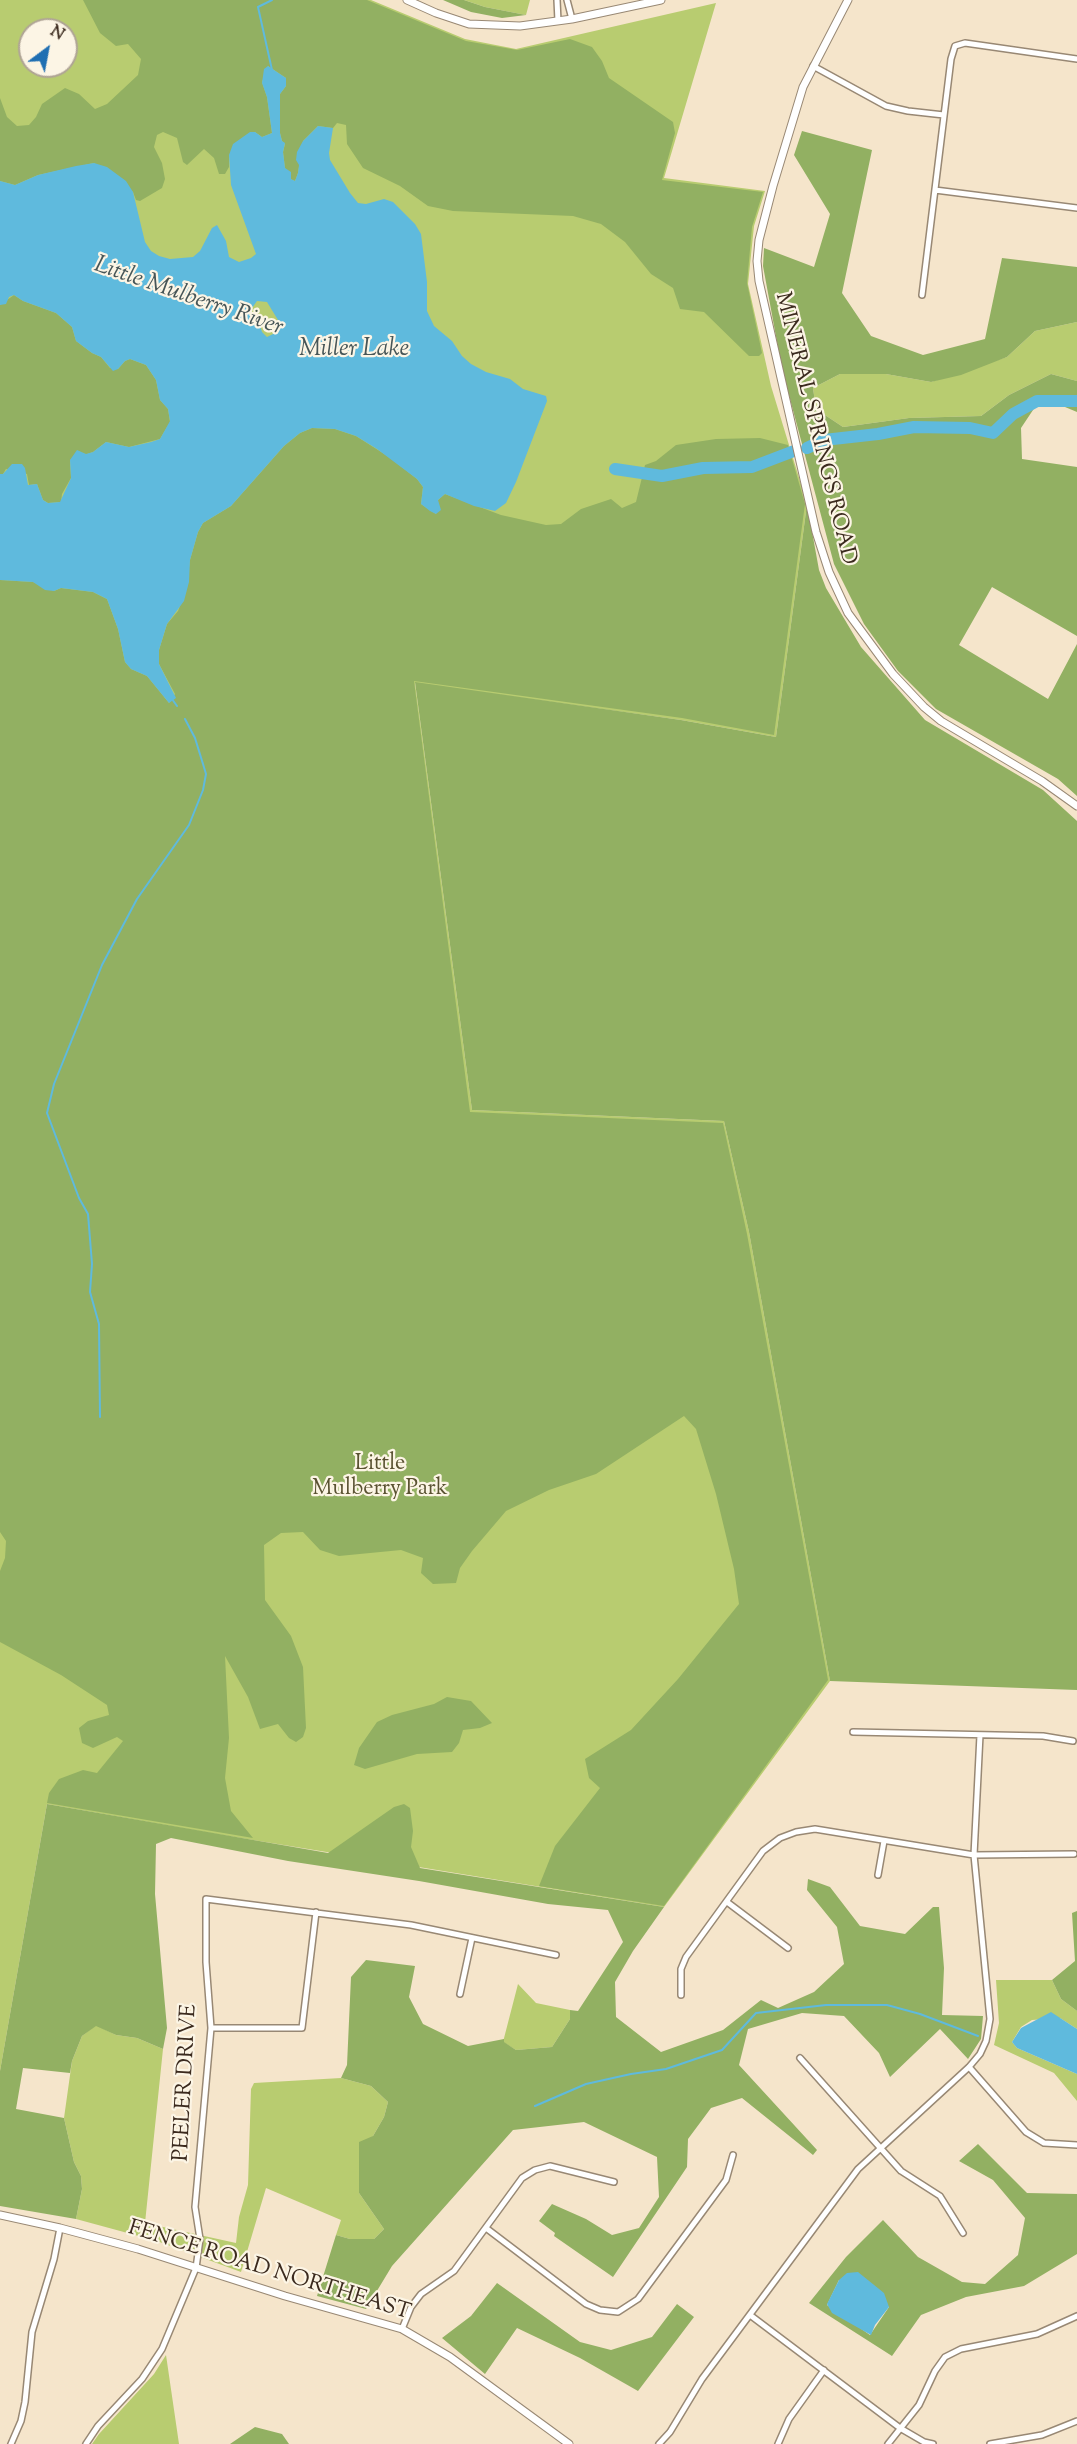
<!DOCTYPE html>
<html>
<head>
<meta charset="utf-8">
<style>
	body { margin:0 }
	#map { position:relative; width:1077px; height:2444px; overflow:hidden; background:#f5e5cb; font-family:"Sorts Mill Goudy",serif }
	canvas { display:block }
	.north { position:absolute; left:18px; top:18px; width:60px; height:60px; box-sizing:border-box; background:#fcf5e5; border:2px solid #afa495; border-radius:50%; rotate:32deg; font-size:16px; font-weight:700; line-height:24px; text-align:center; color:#3b2a1e }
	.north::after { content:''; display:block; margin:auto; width:21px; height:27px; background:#1f6fb2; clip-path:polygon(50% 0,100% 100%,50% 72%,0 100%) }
</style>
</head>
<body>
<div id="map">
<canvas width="1077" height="2444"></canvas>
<div class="north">N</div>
</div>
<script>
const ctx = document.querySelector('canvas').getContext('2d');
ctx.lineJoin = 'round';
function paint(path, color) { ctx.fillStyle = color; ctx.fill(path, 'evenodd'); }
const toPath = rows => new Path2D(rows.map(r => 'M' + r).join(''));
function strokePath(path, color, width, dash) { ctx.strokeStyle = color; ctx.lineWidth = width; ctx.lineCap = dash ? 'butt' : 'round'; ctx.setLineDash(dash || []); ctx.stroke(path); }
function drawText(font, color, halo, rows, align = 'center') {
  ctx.font = font + ' "Sorts Mill Goudy",serif'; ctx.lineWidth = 4.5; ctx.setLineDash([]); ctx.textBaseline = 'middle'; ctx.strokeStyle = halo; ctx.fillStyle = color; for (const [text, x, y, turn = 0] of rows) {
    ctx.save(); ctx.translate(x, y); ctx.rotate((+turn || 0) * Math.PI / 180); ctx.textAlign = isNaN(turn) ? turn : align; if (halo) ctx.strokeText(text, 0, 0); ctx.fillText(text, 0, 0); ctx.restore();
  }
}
paint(toPath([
	[0,0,371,0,465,39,516,49,716,3,664,178,765,191,754,226,748,284,771,386,807,504,776,737,681,720,415,683,472,1110,724,1121,749,1232,830,1681,664,1907,210,1833,47,1804,0,2071],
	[30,30,66,30,66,66,30,66],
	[464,0,530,0,526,15,485,7],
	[1077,322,1077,381,1051,374,1009,395,981,416,909,418,843,427,816,409,813,388,840,374,886,374,931,382,1007,357,1035,331],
	[996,1980,1052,1980,1061,1999,1077,2011,1077,2029,1060,2018,1032,2020,1021,2027,1012,2042,1017,2048,1077,2074,1077,2101,1054,2073,994,2045,999,2023],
	[518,1984,536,2003,570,2010,570,2019,552,2047,516,2050,503,2042],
	[96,2025,116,2035,137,2038,163,2049,145,2223,236,2243,239,2217,248,2185,251,2089,254,2083,341,2078,371,2086,388,2102,384,2117,373,2136,361,2169,359,2193,384,2229,374,2239,350,2239,336,2235,341,2220,266,2188,241,2272,157,2241,76,2219,82,2189,81,2176,74,2162,64,2118,72,2061,82,2036],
	[166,2355,179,2444,92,2444,99,2434,154,2374]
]), '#b8cc70');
paint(toPath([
	[83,0,367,0,466,41,517,50,570,39,592,47,602,61,609,78,673,122,675,133,662,180,763,192,752,227,747,283,762,353,759,356,749,356,704,312,680,309,673,288,651,274,625,242,601,224,573,216,453,211,428,206,400,186,363,168,347,144,346,125,337,123,333,128,318,126,303,141,298,173,295,181,290,179,285,168,283,152,285,144,282,141,280,133,280,94,286,86,286,78,268,66,262,82,267,97,272,133,262,137,255,132,229,155,229,167,225,174,219,174,214,158,204,149,187,165,183,162,177,138,163,132,157,135,154,147,162,163,165,179,162,188,140,201,136,200,133,192,94,163,38,175,15,185,0,181,0,98,7,117,17,126,29,125,36,117,42,104,65,88,79,94,95,109,107,104,138,75,141,59,128,44,116,46,100,33],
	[443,0,464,0,485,7,526,15,502,18,471,12],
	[802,131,872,150,842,293,871,336,923,355,985,339,1002,258,1077,267,1077,322,1035,331,1007,357,961,375,931,382,886,374,840,374,813,388,816,409,843,427,909,418,981,416,1009,395,1051,374,1077,381,1077,412,1065,407,1035,407,1021,428,1022,459,1077,467,1077,636,992,587,959,645,1048,699,1077,644,1077,796,1058,779,936,709,898,671,864,624,834,564,782,369,763,266,764,248,814,267,830,214,794,155],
	[14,295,23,301,56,313,72,327,76,341,92,353,101,357,110,368,118,369,125,361,130,359,146,365,156,380,160,400,168,409,170,422,160,439,129,447,106,442,93,452,70,460,71,478,62,494,61,502,48,503,43,500,37,484,29,485,27,474,6,469,3,474,0,474,0,305],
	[312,428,335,429,356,436,389,457,417,479,423,487,421,504,436,514,438,500,445,494,501,515,546,525,561,524,581,509,611,499,622,508,636,502,645,465,656,461,676,445,716,439,760,438,788,445,805,504,774,735,682,718,414,681,470,1112,723,1123,747,1234,828,1680,664,1906,539,1886,555,1846,600,1788,589,1778,585,1759,631,1730,678,1679,739,1604,734,1569,716,1494,696,1429,684,1416,596,1474,549,1490,506,1511,472,1551,460,1568,456,1583,433,1584,421,1573,423,1558,401,1550,339,1556,320,1550,303,1532,281,1533,264,1545,265,1600,291,1636,303,1667,306,1728,303,1737,296,1742,289,1738,278,1724,260,1729,248,1697,225,1656,229,1738,225,1778,231,1811,253,1838,47,1803,49,1793,59,1779,83,1770,97,1773,123,1741,117,1737,93,1748,82,1743,79,1728,88,1721,109,1715,107,1705,61,1675,0,1642,0,1571,5,1558,6,1541,0,1532,0,580,33,582,54,591,61,588,93,592,107,599,118,629,125,662,131,669,147,676,169,703,175,694,159,664,159,650,167,624,178,611,186,590,190,560,198,532,203,523,231,506,284,446,300,433],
	[807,504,819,570,826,588,861,647,925,720,1043,790,1077,821,1077,1690,830,1681,749,1232,724,1121,472,1110,415,682,681,720,776,737],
	[447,1697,471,1701,492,1723,480,1728,463,1730,459,1743,452,1752,417,1754,365,1769,354,1765,359,1748,377,1722,392,1715,434,1704],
	[47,1804,328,1853,394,1807,404,1804,410,1808,413,1831,411,1847,420,1868,664,1907,633,1951,615,1982,616,2017,661,2052,723,2030,761,2000,778,2008,814,1992,844,1964,837,1927,807,1890,808,1879,830,1887,860,1926,905,1934,933,1907,939,1907,944,1968,942,2015,983,2016,981,2039,968,2059,940,2029,890,2077,879,2053,844,2016,802,2013,748,2029,739,2065,817,2150,813,2155,742,2098,711,2108,688,2139,687,2167,613,2277,554,2236,555,2233,539,2221,552,2204,586,2219,612,2235,639,2228,659,2197,657,2157,584,2122,513,2130,392,2266,366,2309,317,2296,336,2235,350,2239,374,2239,384,2229,359,2193,359,2142,373,2136,384,2117,388,2102,371,2086,341,2078,347,2065,351,1977,366,1960,415,1966,409,1997,423,2024,468,2046,504,2039,504,2042,516,2050,552,2047,570,2019,570,2010,578,2011,623,1942,608,1910,548,1904,419,1881,288,1861,171,1838,156,1844,155,1894,167,2028,163,2049,137,2038,116,2035,96,2026,82,2036,72,2061,70,2073,23,2068,16,2109,64,2118,74,2162,81,2176,82,2189,76,2219,0,2206,0,2071],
	[1077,1911,1077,2011,1061,1999,1052,1980,1075,1961,1072,1913],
	[978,2144,1027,2193,1077,2194,1077,2254,1024,2286,966,2297,921,2315,892,2356,809,2303,846,2257,883,2220,918,2257,962,2282,985,2284,1018,2255,1025,2218,993,2180,959,2161],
	[839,2280,889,2307,870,2335,827,2305],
	[497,2283,580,2342,611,2350,652,2337,677,2304,694,2317,638,2391,580,2358,517,2328,485,2374,442,2338,471,2316],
	[255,2427,282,2434,289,2444,230,2444]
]), '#92b062');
paint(toPath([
	[268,66,286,78,286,86,280,94,280,133,282,141,285,143,283,152,285,168,291,172,291,179,295,181,298,173,299,165,296,160,297,152,303,141,318,126,333,128,329,153,330,160,350,193,358,203,366,204,384,199,393,202,415,224,421,234,427,282,427,311,434,326,452,341,462,356,471,364,486,372,510,379,523,389,546,396,547,401,516,482,506,503,495,511,474,506,445,494,438,500,441,510,436,514,430,511,421,504,423,487,417,479,377,449,356,436,335,429,312,428,300,433,284,446,231,506,203,523,198,532,190,560,189,582,184,601,167,624,159,650,159,664,176,698,169,703,147,676,131,669,125,662,118,629,107,599,93,592,61,588,54,591,45,590,33,582,0,580,0,474,3,474,12,464,22,464,25,468,28,485,37,484,43,500,48,503,60,502,71,478,70,460,77,450,86,454,93,452,106,442,129,447,151,442,160,439,170,421,168,409,160,400,156,380,146,365,130,359,125,361,118,369,113,371,101,357,92,353,76,341,72,327,56,313,23,301,14,295,9,297,6,304,0,305,0,181,15,185,38,175,76,166,94,163,107,167,126,181,133,192,145,242,151,251,159,256,170,259,193,257,200,251,212,228,217,225,226,241,229,257,239,262,251,258,256,254,231,185,229,155,233,144,250,132,255,132,262,137,272,133,267,97,262,83,264,69],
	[257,301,267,302,278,320,273,334,267,337,262,332,259,322,252,316,252,308],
	[1051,2012,1077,2029,1077,2074,1017,2048,1012,2042,1021,2028],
	[858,2272,884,2293,889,2307,875,2325,871,2335,832,2313,827,2304,839,2280,847,2273]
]), '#5fbadd');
strokePath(toPath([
	[272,70,258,7,272,0],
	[172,699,177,706],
	[100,1417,99,1324,90,1292,92,1264,88,1214,79,1198,47,1113,54,1084,102,965,137,899,189,825,203,790,206,774,203,764,195,738,185,719],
	[535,2106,586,2084,631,2074,666,2069,722,2050,756,2013,826,2005,887,2005,920,2014,978,2036]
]), '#5fbadd', 2);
strokePath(toPath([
	[807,448,824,440,878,434,914,427,970,428,993,433,1013,414,1037,401,1077,401],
	[615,469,662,476,703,468,752,467,794,451]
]), '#5fbadd', 12);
const minor = toPath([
	[557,0,558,21],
	[567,0,572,19],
	[813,66,886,106,908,111,944,115],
	[935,190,1077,208],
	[922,295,951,59,955,46,965,43,1077,59],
	[853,1732,1043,1736,1073,1741],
	[878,1875,884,1841],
	[727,1902,788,1948],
	[460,1994,472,1938],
	[681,1995,681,1969,686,1957,763,1851,780,1838,796,1832,815,1829,974,1855,1074,1854],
	[211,2028,302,2028,316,1912],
	[800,2058,901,2171,940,2196,963,2233],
	[969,2067,1026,2132,1044,2143,1077,2145],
	[486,2228,586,2304,600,2310,618,2312,638,2299,726,2180,733,2155],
	[750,2315,900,2428,924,2442,933,2444],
	[402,2329,411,2307,421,2294,454,2271,522,2178,535,2170,550,2166,614,2182],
	[11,2444,21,2421,25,2402,32,2332,54,2259,60,2228],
	[86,2444,98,2426,142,2379,162,2349,196,2268,200,2239,195,2207,211,2028,206,1962,206,1899,411,1925,556,1955],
	[659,2444,670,2432,702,2379,858,2169,969,2067,980,2054,986,2041,990,2019,974,1855,980,1735],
	[778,2444,789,2419,824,2370],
	[888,2444,919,2405,935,2371,945,2357,961,2349,1037,2334,1077,2316],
	[990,2444,1042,2435,1077,2421]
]);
const tertiary = toPath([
	[407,0,436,13,469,24,520,26,572,19,661,0],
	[848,0,803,87,773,186,759,240,757,261,759,281,816,532,829,572,848,613,893,674,924,707,941,721,1042,781,1077,806],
	[0,2215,60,2228,138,2249,285,2296,402,2329,450,2357,569,2444]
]);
strokePath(minor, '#988874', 8);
strokePath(tertiary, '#988874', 9);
strokePath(minor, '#fff', 5);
strokePath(tertiary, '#fff', 7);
drawText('22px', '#3b2a1e', '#fcf5e5', [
	["MINERAL SPRINGS ROAD",814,429,76],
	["PEELER DRIVE",187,2083,-87],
	["FENCE ROAD NORTHEAST",269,2272,17]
]);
drawText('22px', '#5a5232', '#fcf5e5', [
	["Little",380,1465],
	["Mulberry Park",380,1490]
]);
drawText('italic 24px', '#465557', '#fcf5e5', [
	["Little Mulberry River",188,298,19],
	["Miller Lake",354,351]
]);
</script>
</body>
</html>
